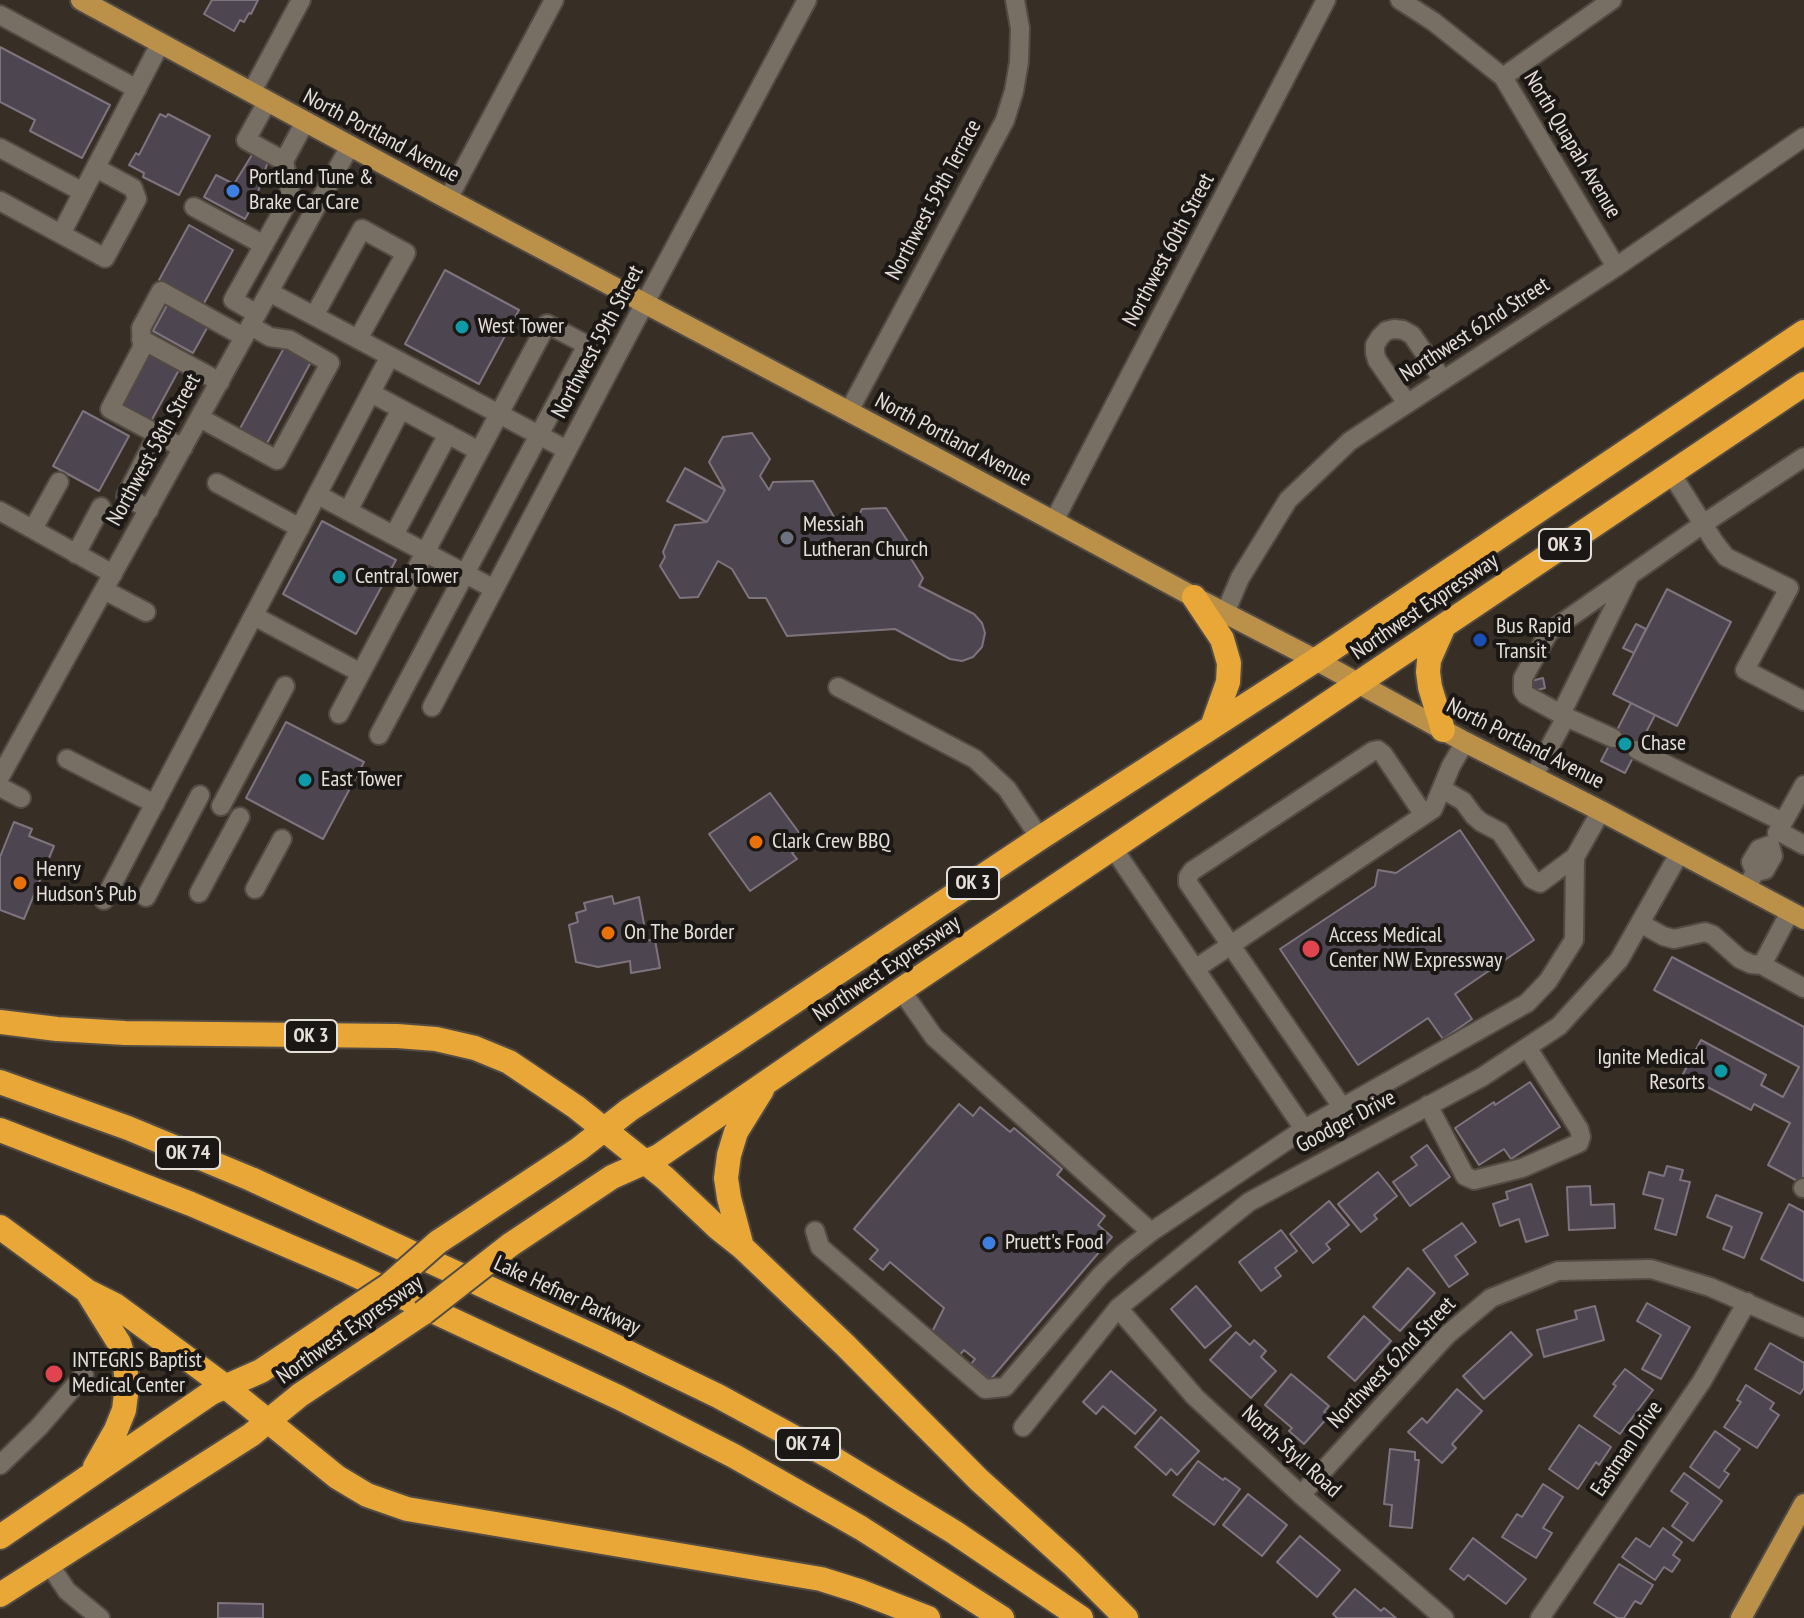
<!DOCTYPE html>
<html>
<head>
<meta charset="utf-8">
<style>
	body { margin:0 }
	canvas { display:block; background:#372e26 }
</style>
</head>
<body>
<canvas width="1804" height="1618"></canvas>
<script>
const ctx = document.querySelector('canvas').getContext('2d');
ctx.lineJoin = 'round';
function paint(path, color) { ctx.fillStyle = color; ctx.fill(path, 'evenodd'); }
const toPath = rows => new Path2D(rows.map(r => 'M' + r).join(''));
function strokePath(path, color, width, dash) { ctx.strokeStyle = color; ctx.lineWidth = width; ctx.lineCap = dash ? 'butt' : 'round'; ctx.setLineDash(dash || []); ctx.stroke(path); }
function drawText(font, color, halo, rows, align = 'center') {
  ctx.font = font + ' "PT Sans Narrow",sans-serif'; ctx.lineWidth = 8; ctx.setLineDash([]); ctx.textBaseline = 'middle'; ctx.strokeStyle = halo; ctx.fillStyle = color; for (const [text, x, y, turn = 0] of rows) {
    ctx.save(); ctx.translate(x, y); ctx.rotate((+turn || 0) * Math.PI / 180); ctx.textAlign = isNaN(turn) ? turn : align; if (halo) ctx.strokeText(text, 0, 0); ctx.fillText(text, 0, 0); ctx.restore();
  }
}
const building = toPath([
	[212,0,258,0,251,14,249,13,244,22,240,20,234,31,204,14,212,0],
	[0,47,110,105,82,158,30,131,35,120,0,102,0,47],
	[160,114,166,117,168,114,210,136,179,195,143,177,144,173,129,165,136,153,139,155,160,114],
	[255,150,269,158,255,201,245,219,204,197,216,175,234,184,255,150],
	[189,225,233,250,203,305,159,280,189,225],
	[445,270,519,310,479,384,405,344,445,270],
	[171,298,211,321,193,353,153,331,171,298],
	[285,346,312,360,264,449,237,434,285,346],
	[150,351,180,368,149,425,118,408,150,351],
	[83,411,129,436,99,491,53,466,83,411],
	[752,433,770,459,760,476,769,490,773,482,813,481,837,522,856,522,862,509,886,508,914,551,910,557,923,578,919,586,974,614,982,623,985,633,982,647,973,657,962,661,950,659,895,629,787,636,766,598,749,598,732,569,718,561,698,597,680,598,660,566,665,557,663,552,675,525,707,522,725,490,709,462,723,437,752,433],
	[685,468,725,490,707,522,667,501,685,468],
	[322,521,396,560,356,634,283,594,322,521],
	[1667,589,1731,622,1677,726,1613,694,1667,589],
	[1636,624,1646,629,1634,653,1623,648,1636,624],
	[1543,678,1545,688,1534,691,1531,681,1543,678],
	[1631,703,1655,715,1625,773,1601,761,1631,703],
	[286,722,364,762,323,839,246,798,286,722],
	[770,793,800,834,794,837,801,847,792,853,797,859,750,891,709,834,770,793],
	[14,822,32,829,29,836,54,846,24,919,0,910,0,857,14,822],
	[1460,830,1534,940,1455,994,1472,1019,1443,1039,1428,1018,1358,1065,1280,949,1375,886,1378,870,1396,873,1460,830],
	[612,896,614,904,639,897,647,940,655,940,660,968,631,973,630,961,598,967,576,962,569,925,578,922,576,913,586,910,584,903,612,896],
	[1672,957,1804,1027,1803,1184,1768,1165,1790,1123,1754,1104,1751,1110,1683,1074,1701,1040,1766,1075,1761,1085,1783,1097,1799,1067,1654,990,1672,957],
	[1530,1082,1560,1127,1511,1159,1504,1149,1479,1165,1455,1128,1494,1102,1495,1105,1530,1082],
	[959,1104,973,1116,980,1107,1010,1132,1014,1128,1062,1169,1057,1175,1105,1216,1098,1225,1112,1237,990,1380,971,1364,975,1359,964,1350,958,1357,931,1334,944,1308,890,1262,883,1270,870,1259,878,1250,854,1229,959,1104],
	[1427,1145,1450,1177,1410,1206,1393,1182,1417,1165,1411,1157,1427,1145],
	[1667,1166,1683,1170,1680,1180,1690,1182,1676,1235,1655,1229,1663,1199,1643,1194,1649,1172,1664,1176,1667,1166],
	[1378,1172,1397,1196,1374,1215,1377,1219,1361,1232,1338,1204,1378,1172],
	[1531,1184,1548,1235,1526,1242,1519,1219,1500,1226,1493,1204,1508,1199,1506,1192,1531,1184],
	[1590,1186,1591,1205,1614,1204,1615,1228,1569,1230,1567,1187,1590,1186],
	[1716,1195,1762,1213,1744,1258,1723,1249,1732,1227,1707,1217,1716,1195],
	[1329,1201,1349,1225,1326,1244,1330,1249,1313,1263,1290,1234,1329,1201],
	[1789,1204,1804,1212,1804,1281,1761,1259,1789,1204],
	[1462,1223,1476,1242,1455,1256,1468,1274,1449,1287,1423,1250,1462,1223],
	[1281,1230,1297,1251,1275,1268,1281,1276,1261,1291,1239,1262,1281,1230],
	[1408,1268,1435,1293,1400,1331,1373,1307,1408,1268],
	[1196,1286,1231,1326,1205,1348,1171,1309,1196,1286],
	[1647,1303,1690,1327,1661,1379,1642,1369,1661,1335,1637,1321,1647,1303],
	[1595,1306,1604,1340,1544,1357,1537,1330,1577,1319,1575,1311,1595,1306],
	[1364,1316,1391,1341,1355,1381,1328,1357,1364,1316],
	[1236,1332,1250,1345,1254,1340,1266,1351,1261,1357,1276,1371,1251,1398,1210,1360,1236,1332],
	[1511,1332,1532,1355,1484,1399,1463,1376,1511,1332],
	[1770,1343,1804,1363,1804,1388,1800,1394,1755,1369,1770,1343],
	[1625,1369,1653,1390,1620,1434,1594,1416,1616,1386,1613,1384,1625,1369],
	[1111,1371,1156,1410,1135,1434,1103,1406,1096,1414,1083,1402,1111,1371],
	[1291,1374,1329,1406,1324,1412,1329,1416,1304,1444,1289,1431,1292,1428,1265,1405,1291,1374],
	[1746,1385,1774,1403,1770,1409,1779,1415,1757,1448,1724,1427,1741,1402,1737,1400,1746,1385],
	[1457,1389,1482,1411,1452,1444,1456,1448,1442,1463,1408,1432,1422,1418,1427,1423,1457,1389],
	[1161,1417,1199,1451,1177,1475,1171,1469,1166,1475,1135,1447,1161,1417],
	[1579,1425,1611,1447,1599,1465,1596,1462,1578,1489,1549,1469,1579,1425],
	[1715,1431,1740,1449,1724,1471,1729,1474,1719,1488,1690,1467,1715,1431],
	[1390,1449,1415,1452,1415,1460,1419,1460,1412,1528,1390,1526,1392,1505,1384,1504,1390,1449],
	[1198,1461,1223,1480,1225,1478,1240,1489,1214,1525,1173,1495,1198,1461],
	[1684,1473,1722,1501,1693,1541,1672,1526,1688,1503,1671,1491,1684,1473],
	[1543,1484,1563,1497,1543,1528,1552,1533,1536,1558,1502,1537,1517,1514,1522,1517,1543,1484],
	[1248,1494,1287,1525,1262,1556,1223,1525,1248,1494],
	[1663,1528,1682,1542,1673,1555,1680,1560,1672,1572,1664,1567,1655,1580,1622,1557,1636,1538,1650,1547,1663,1528],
	[1300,1536,1340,1570,1317,1597,1277,1562,1300,1536],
	[1473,1538,1526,1579,1506,1604,1468,1575,1464,1580,1450,1569,1473,1538],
	[1619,1564,1653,1585,1641,1604,1635,1601,1624,1618,1618,1618,1594,1603,1619,1564],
	[1355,1589,1381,1611,1384,1608,1396,1618,1337,1618,1333,1614,1355,1589],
	[218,1603,263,1604,263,1618,218,1618,218,1603]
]);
paint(building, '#4d454f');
strokePath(building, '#7d747e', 2);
const minor = toPath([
	[1400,0,1434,22,1503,77,1616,267],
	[0,15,137,89],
	[1503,77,1612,0],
	[251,93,301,0],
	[0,148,83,192],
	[284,161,305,122],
	[448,199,554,0],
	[0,201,105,258,137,199,133,188,96,168],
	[194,207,264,245],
	[61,234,160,44],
	[269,292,567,450],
	[257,314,233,300,291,196,284,161,246,140,267,102],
	[314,316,362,229,406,253,358,339],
	[141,339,220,382],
	[371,393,479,451],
	[1407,403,1377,360,1375,353,1375,345,1380,337,1386,331,1394,329,1403,330,1412,335,1443,380],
	[849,411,1005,120,1014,91,1019,62,1020,28,1015,0],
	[200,418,277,460,330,363,290,340,270,337,251,326],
	[183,448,110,409,142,348,141,328,161,291,244,337],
	[1804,457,1703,524,1715,543,1726,557,1789,588,1745,670,1804,701],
	[217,483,300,528],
	[318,495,494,589],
	[149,510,126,496,157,435],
	[0,511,113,574],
	[348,511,401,409],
	[1054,521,1326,0],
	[33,529,59,482],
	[394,535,448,434],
	[76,554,101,507],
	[104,590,146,612],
	[1225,613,1240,578,1288,500,1350,441,1616,267,1804,137],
	[254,616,361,673],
	[838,687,975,759,1007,789,1040,838],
	[432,707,631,329,807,0],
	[339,714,547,324,587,345,379,735],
	[1561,714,1629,577],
	[1566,717,1613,738],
	[1637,750,1783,822],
	[67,759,155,804],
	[0,777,350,146],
	[1533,777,1566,717,1526,695,1523,691,1523,678,1549,632,1703,524,1671,473],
	[0,787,21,798],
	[1442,789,1463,801,1474,816,1481,822,1500,832,1532,879,1540,883,1575,857],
	[221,806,285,686],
	[1778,831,1804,845],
	[1777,833,1804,785],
	[1113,848,1304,1129],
	[255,889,282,839],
	[1746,889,1755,872,1765,870,1773,856,1770,845,1759,849,1751,862,1755,872],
	[199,893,240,817],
	[146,897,200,795],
	[104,900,390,356],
	[1790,912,1762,965,1804,988],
	[1640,923,1663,936,1674,939,1705,932,1713,935,1740,959,1751,964,1762,965],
	[1195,969,1433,809,1451,766,1465,742],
	[901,990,934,1037,1151,1232,1304,1129,1527,1003,1548,981,1574,940,1575,857,1601,811],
	[1428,1105,1465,1176,1474,1180,1522,1168,1579,1143,1581,1137,1579,1129,1527,1047],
	[1342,1107,1188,883,1188,877,1192,871,1373,751,1378,750,1383,754,1424,815],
	[1803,1188,1804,1188],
	[815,1231,820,1247,985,1389,1005,1387,1100,1276,1123,1254,1151,1232],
	[1118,1308,1195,1397,1301,1495,1444,1618],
	[1023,1427,1118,1308,1249,1202,1482,1077,1559,1026,1619,960,1679,854],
	[0,1465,39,1427,84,1375],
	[1301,1495,1447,1335,1491,1298,1558,1271,1651,1269,1710,1287,1804,1328],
	[49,1564,67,1591,100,1618],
	[1540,1618,1702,1381,1747,1302]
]);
const major = toPath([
	[81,0,448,199,931,455,1194,597,1316,660,1465,742,1601,811,1804,919],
	[1741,1618,1804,1504]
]);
const highway = toPath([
	[1194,597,1222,639,1229,663,1228,682,1212,727],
	[1443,730,1430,687,1428,672,1429,660,1444,626],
	[0,1022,57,1029,125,1033,397,1036,436,1039,475,1048,509,1062,576,1107,665,1178,718,1228,742,1247,845,1345,979,1480,1072,1564,1126,1618],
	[0,1082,128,1128,251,1179,604,1341,718,1396,834,1459,954,1532,1081,1618],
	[0,1130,191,1204,349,1272,620,1398,734,1456,861,1528,1002,1618],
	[464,1225,579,1149,629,1110,735,1041,1040,838,1316,660,1804,332],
	[0,1227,87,1291,115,1305,226,1387,337,1477,367,1495,407,1509,821,1579,859,1591,928,1618],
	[510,1245,612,1177,659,1156,901,990,1804,384],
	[742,1247,729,1198,726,1178,729,1155,736,1132,762,1090],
	[88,1293,119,1343,125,1363,127,1386,124,1410,116,1430,95,1467],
	[0,1537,211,1393,261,1371,343,1316],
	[0,1595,251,1435,300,1395,423,1313]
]);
strokePath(minor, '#524b44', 22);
strokePath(major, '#524b44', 24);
strokePath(highway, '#524b44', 28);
strokePath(minor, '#776e64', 18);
strokePath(major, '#bb9049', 20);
strokePath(highway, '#e8a737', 24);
const highwayBridge = toPath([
	[423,1313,510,1245],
	[343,1316,388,1286,438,1242,464,1225]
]);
strokePath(highwayBridge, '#524b44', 28, []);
strokePath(highwayBridge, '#e8a737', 24);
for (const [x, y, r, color] of [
	[233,191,8,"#3f7fe0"],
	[462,327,8,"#0f9aa8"],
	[787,538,8,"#6b7280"],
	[339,577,8,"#0f9aa8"],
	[1480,640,8,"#1a4fb4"],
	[1625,744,8,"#0f9aa8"],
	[305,780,8,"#0f9aa8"],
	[756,842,8,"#e8710a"],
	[20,883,8,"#e8710a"],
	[608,933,8,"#e8710a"],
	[1311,949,10,"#e0444e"],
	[1721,1071,8,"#0f9aa8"],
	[989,1243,8,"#3f7fe0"],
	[54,1374,10,"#e0444e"]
]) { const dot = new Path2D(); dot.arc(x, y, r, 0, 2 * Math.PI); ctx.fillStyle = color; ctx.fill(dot); strokePath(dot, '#1b1714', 3); }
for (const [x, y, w] of [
	[1565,545,52],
	[973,883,52],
	[311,1036,52],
	[188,1153,64],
	[808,1444,64]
]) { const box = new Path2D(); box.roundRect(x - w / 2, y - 16, w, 32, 6); ctx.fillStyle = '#1b1714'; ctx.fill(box); strokePath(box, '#e5dfda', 2); }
drawText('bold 20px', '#e5dfda', null, [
	["OK 3",1565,545],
	["OK 3",973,883],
	["OK 3",311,1036],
	["OK 74",188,1153],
	["OK 74",808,1444]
]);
drawText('22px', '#e5dfda', '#1b1714', [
	["North Portland Avenue",381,136,28],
	["North Quapah Avenue",1572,145,59],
	["Northwest 59th Terrace",934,200,-62],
	["Northwest 60th Street",1169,250,-62],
	["Northwest 62nd Street",1475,330,-33],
	["Northwest 59th Street",598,342,-62],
	["North Portland Avenue",953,440,28],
	["Northwest 58th Street",154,450,-61],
	["Northwest Expressway",1425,607,-34],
	["North Portland Avenue",1525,744,27],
	["Northwest Expressway",887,969,-34],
	["Goodger Drive",1346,1122,-28],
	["Lake Hefner Parkway",567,1296,25],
	["Northwest Expressway",350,1330,-35],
	["Northwest 62nd Street",1392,1363,-46],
	["Eastman Drive",1627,1449,-56],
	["North Styll Road",1291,1452,42]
]);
drawText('22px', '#e5dfda', '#1b1714', [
	["Portland Tune &",249,178],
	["Brake Car Care",249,203],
	["West Tower",478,327],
	["Messiah",803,525],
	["Lutheran Church",803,550],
	["Central Tower",355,577],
	["Bus Rapid",1496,627],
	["Transit",1496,652],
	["Chase",1641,744],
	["East Tower",321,780],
	["Clark Crew BBQ",772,842],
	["Henry",36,870],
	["Hudson's Pub",36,895],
	["On The Border",624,933],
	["Access Medical",1329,936],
	["Center NW Expressway",1329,961],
	["Ignite Medical",1705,1058,"right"],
	["Resorts",1705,1083,"right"],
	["Pruett's Food",1005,1243],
	["INTEGRIS Baptist",72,1361],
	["Medical Center",72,1386]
], 'left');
</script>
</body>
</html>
